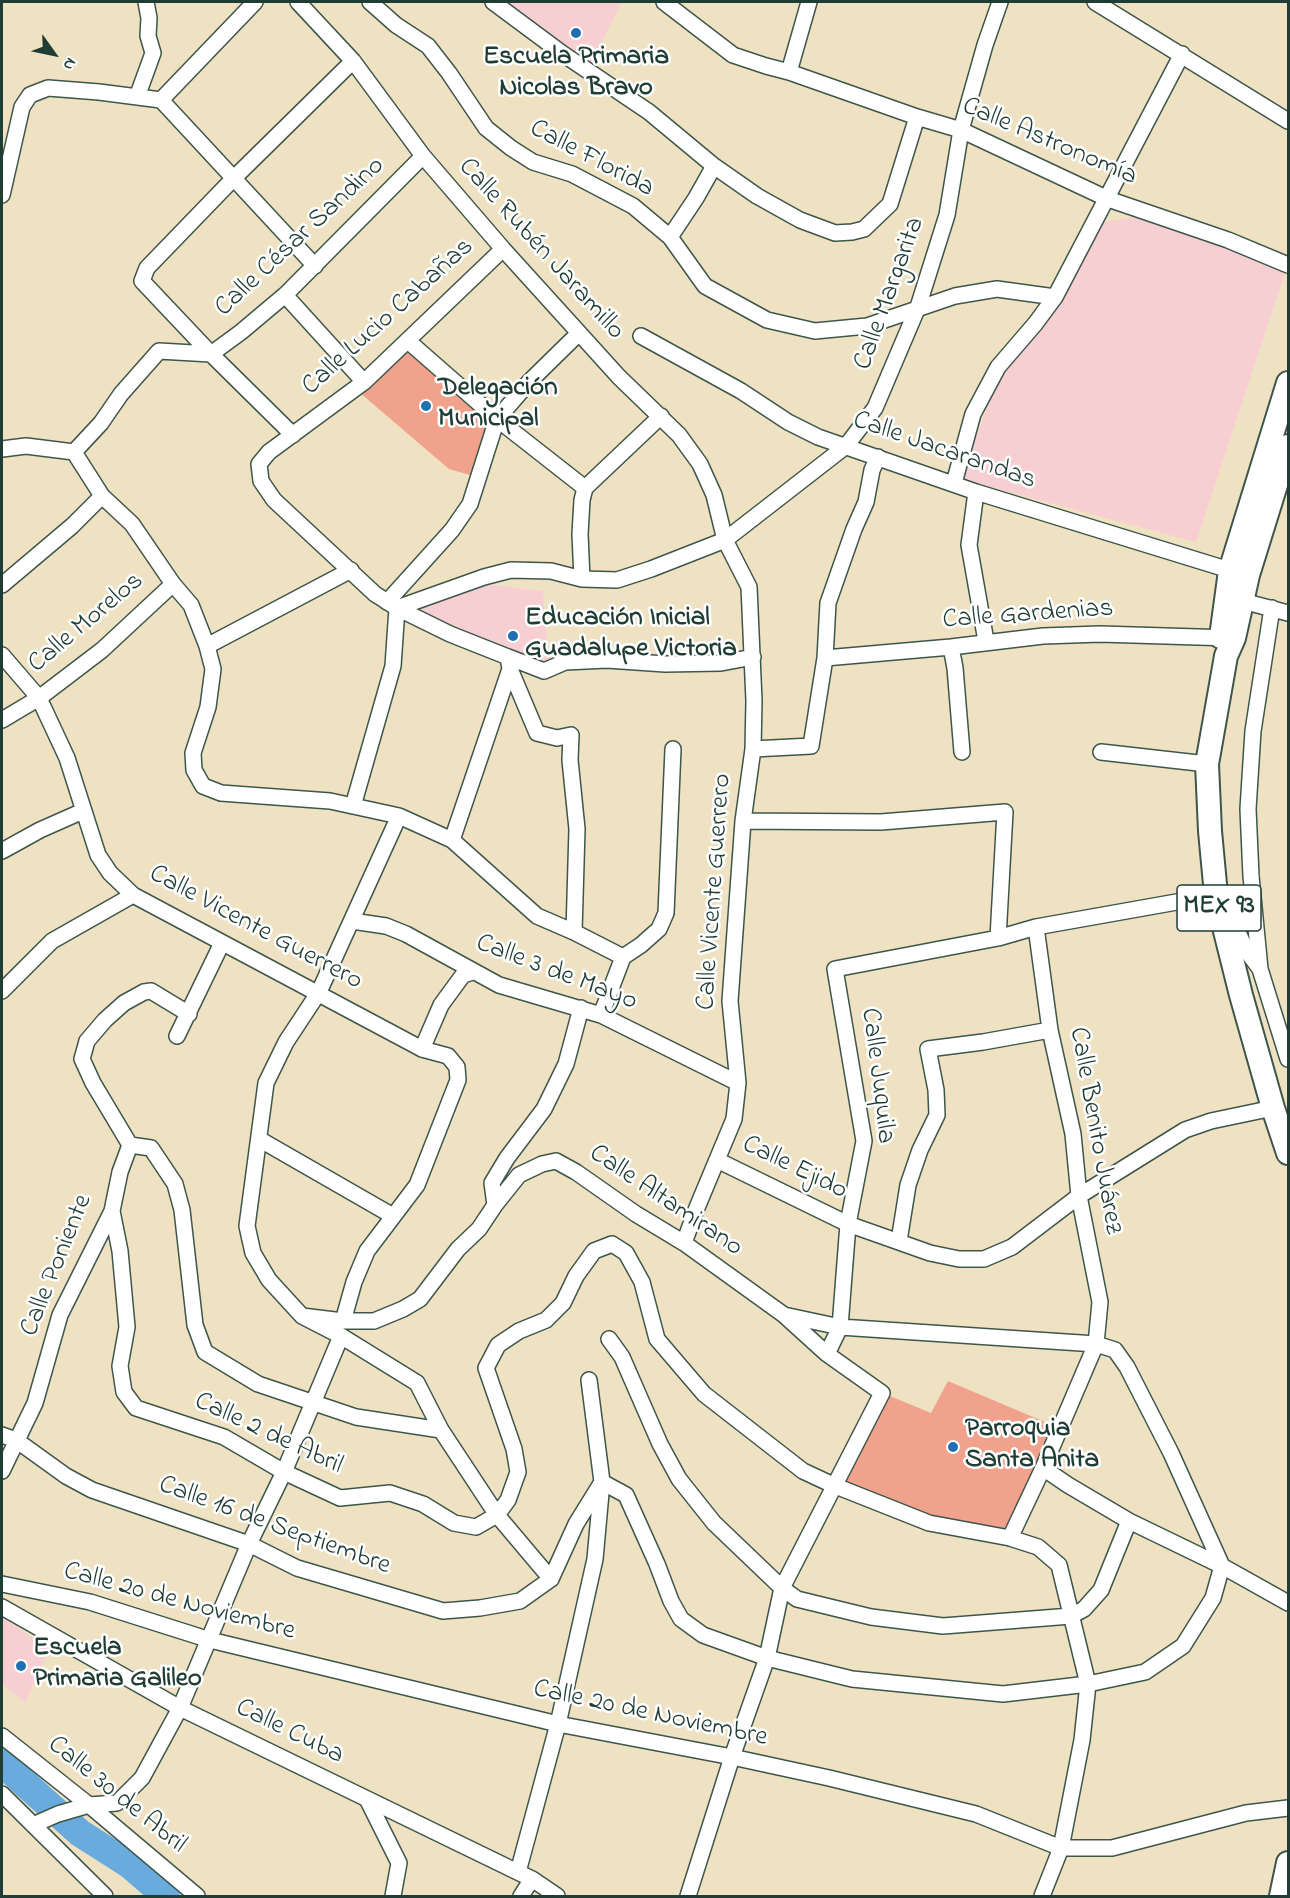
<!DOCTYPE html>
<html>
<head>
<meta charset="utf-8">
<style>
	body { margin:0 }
	#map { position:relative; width:1290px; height:1898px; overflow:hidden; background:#efe2c3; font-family:"Indie Flower",sans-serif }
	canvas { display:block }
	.frame { position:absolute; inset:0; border:3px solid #1f3d34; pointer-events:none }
	.north { position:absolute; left:24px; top:24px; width:60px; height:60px; -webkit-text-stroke:4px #fff; paint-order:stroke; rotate:123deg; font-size:16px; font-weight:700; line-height:24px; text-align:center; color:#1f3d34 }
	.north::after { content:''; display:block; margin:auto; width:21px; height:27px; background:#1f3d34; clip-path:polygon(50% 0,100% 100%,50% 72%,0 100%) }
</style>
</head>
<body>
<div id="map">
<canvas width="1290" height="1898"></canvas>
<div class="frame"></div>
<div class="north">N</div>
</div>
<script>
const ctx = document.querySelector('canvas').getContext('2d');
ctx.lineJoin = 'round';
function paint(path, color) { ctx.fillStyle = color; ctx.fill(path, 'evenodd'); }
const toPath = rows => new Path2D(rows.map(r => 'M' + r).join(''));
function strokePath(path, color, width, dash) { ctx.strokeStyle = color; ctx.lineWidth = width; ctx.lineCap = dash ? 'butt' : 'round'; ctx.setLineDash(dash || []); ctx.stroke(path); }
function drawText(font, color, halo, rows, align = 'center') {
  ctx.font = font + ' "Indie Flower",sans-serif'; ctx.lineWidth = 5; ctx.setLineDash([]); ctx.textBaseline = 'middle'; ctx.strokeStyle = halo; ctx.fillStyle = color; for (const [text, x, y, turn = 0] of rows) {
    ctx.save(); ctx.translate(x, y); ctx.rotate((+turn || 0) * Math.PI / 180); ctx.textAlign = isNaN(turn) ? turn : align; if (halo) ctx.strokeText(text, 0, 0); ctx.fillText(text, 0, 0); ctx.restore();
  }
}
paint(toPath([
	[503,2,622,2,590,65],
	[1140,216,1286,270,1196,542,960,479,1000,374,1100,223],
	[486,584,543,591,549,663,409,610],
	[2,1617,49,1649,25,1703,2,1684]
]), '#f7cfd2');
strokePath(toPath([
	[2,1763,80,1833,130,1865,166,1896]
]), '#6aabde', 28);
paint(toPath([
	[409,346,492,420,473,476,449,469,359,392],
	[948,1381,1059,1428,1010,1536,930,1520,837,1484,885,1394,931,1413]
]), '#f1a28c');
const street = toPath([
	[298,2,353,61,423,156,503,249,619,377,679,435,700,464,714,495,725,540,749,587,754,701,753,749,743,821,730,1001,738,1083,734,1119,696,1210,684,1243],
	[370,2,396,25,428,46,449,73,486,128,511,148,533,162,572,174,633,206,670,237,705,286,767,320,815,331,867,326,955,296,997,289,1055,297],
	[493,2,563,54,649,112,714,166,757,196,800,220,835,233,852,232,864,229,890,204,917,117],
	[664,2,733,55,766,66,789,72,917,117,961,130,1108,199,1228,240,1288,265],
	[1095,2,1288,121],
	[789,72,809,2],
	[137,97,153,53,148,36,149,18,146,2],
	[161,100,255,2],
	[2,195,22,107,30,95,48,88,99,92,161,100,315,266],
	[670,237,696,198,714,166],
	[503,249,364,382,269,452,259,464,261,481,274,500,375,594,397,608,484,577,511,570,551,571,582,579,617,580,651,569,725,540,846,446,875,408,918,307,947,215,961,130,985,45,1000,2],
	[285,295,364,382],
	[641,336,741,391,788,422,818,437,976,492,1239,573],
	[408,341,497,419,585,488],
	[211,354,241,332,285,295,423,156],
	[293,435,211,354,142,281,147,268,234,178,353,61],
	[2,449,26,446,74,452,102,496,132,524,173,584,191,605,207,646,213,669,208,707,193,753,194,770,203,786,221,793,330,801,399,816,452,840,537,916,574,932,623,957],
	[74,452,101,423,121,394,159,351,211,354],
	[954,483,973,414,998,367,1035,324,1055,297,1182,54],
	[976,492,969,545,986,641],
	[582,579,580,534,582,500,585,488,661,416],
	[2,585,72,526,102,496],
	[1235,599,1288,613],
	[387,602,452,530,470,504,497,419,530,381,579,333],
	[1272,608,1253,731,1248,809,1251,876,1260,969,1288,1059],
	[207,646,351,570],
	[951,647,955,668,962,752],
	[2,655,39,698,67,758,98,855,110,873,133,895,422,1049,448,1056,457,1067,458,1080,417,1185,367,1251,354,1282,343,1321,302,1316],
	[508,657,544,671,565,662,607,660,665,664,721,663,753,657],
	[825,658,951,647,1043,636,1100,634,1231,638],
	[2,720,39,698,102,650,173,584],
	[753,749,811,746,825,658,828,603,854,529,866,502,872,470,878,457],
	[1101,752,1207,764],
	[353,806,393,666,397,608,450,634,508,657,510,669,537,733,557,738,571,735,570,760,577,829,574,932],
	[399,816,319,992,286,1042,266,1083,247,1226,253,1253,269,1280,302,1316,341,1336,417,1383,441,1430,497,1515,551,1579],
	[743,821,881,822,1005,812,998,938],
	[452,840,510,669],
	[2,851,40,830,83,811],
	[352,921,386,926,406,934,499,985,601,1015,738,1083],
	[623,957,641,945,659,929,666,913,673,749],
	[2,991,52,941,133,895],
	[189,1014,151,991,144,992,124,1003,105,1020,87,1041,82,1059,93,1083,130,1145,151,1148,175,1184,182,1210,195,1325,205,1352,258,1384,356,1417,441,1430],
	[601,1015,623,957],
	[177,1036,222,943],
	[422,1049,441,1005,463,975,473,972],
	[259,1139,393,1216],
	[717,1160,848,1224,930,1253,959,1259,984,1259,1012,1247,1079,1196,1185,1130,1211,1121,1273,1108],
	[495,1205,492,1183,507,1158,544,1109,566,1064,581,1008],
	[112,1211,120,1251,127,1327,120,1366,124,1392,136,1408,224,1437,284,1472,340,1498,390,1493,423,1504,454,1523,476,1527,497,1515,508,1500,518,1472,514,1449,486,1368,498,1345,519,1331,546,1320,563,1303,576,1276,594,1251,612,1244,626,1253,642,1282,657,1339,704,1394,803,1471,833,1485,929,1523,1010,1538,1038,1547,1059,1565,1088,1684,1082,1740,1061,1848,1042,1896],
	[899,1241,908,1185,920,1150,937,1115,936,1090,928,1049,983,1042,1050,1030],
	[343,1321,374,1321,403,1309,420,1299,458,1249,479,1229,495,1205,519,1175,542,1164,556,1161,576,1172,636,1214,684,1243,784,1315,827,1354,882,1393,782,1588,767,1658,732,1757,688,1896],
	[609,1339,622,1357,660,1444,679,1479,714,1523,782,1588,797,1599,871,1617,943,1626,1071,1616,1084,1609,1101,1590,1129,1521],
	[827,1354,840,1327,848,1224,864,1141,835,969,998,938,1036,927,1216,895,1233,921,1246,950,1260,969],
	[2,1435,16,1440,66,1476,92,1490,249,1544,297,1568,443,1611,480,1608,520,1601,551,1579,576,1524,602,1482,626,1495,657,1564,671,1601,681,1619,703,1635,767,1658,852,1679,1003,1694,1088,1684,1145,1672,1183,1646,1213,1598,1222,1566,1171,1453,1127,1367,1115,1350,1096,1344,840,1327,784,1315],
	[1043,1468,1068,1485,1129,1521,1222,1566,1288,1603],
	[2,1471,35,1403,60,1315,112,1211,120,1172,130,1145],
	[1010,1538,1043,1468,1096,1344,1100,1302,1079,1196,1073,1134,1050,1030,1036,927],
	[2,1584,90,1602,210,1640,558,1724,732,1757,829,1778,976,1814,1061,1848,1112,1848,1246,1813,1288,1808],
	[2,1607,180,1708,532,1879,557,1896],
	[2,1736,89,1805,197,1896],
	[2,1794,105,1896],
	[367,1799,399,1863,393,1896],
	[33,1825,58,1814,89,1805,117,1803,142,1778,180,1708,249,1544,284,1472,341,1336],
	[518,1872,558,1724,595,1559,602,1482,589,1380],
	[521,1896,532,1879]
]);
const primary = toPath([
	[1288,446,1248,575,1234,638,1226,656,1207,764,1210,831,1216,895,1241,995,1273,1108,1288,1153],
	[1221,637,1230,571,1288,383],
	[1281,1896,1288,1863]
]);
strokePath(street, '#3e5649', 18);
strokePath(primary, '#3e5649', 26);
strokePath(street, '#fff', 15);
strokePath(primary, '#fff', 22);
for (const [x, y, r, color] of [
	[576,33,6,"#1f6fb2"],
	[426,406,6,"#1f6fb2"],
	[513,636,6,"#1f6fb2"],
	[953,1447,6,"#1f6fb2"],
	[21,1666,6,"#1f6fb2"]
]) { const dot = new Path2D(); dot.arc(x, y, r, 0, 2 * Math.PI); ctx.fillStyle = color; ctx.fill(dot); strokePath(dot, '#fff', 2); }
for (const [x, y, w] of [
	[1219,908,84]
]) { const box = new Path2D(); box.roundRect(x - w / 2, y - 23, w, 46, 4.5); ctx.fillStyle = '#fff'; ctx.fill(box); strokePath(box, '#1f3d34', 1.5); }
drawText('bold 26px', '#1f3d34', null, [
	["MEX 93",1219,908]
]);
drawText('bold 27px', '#1f3d34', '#fff', [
	["Escuela Primaria",576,59,"center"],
	["Nicolas Bravo",576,90,"center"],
	["Delegación",438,390],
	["Municipal",438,421],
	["Educación Inicial",525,620],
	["Guadalupe Victoria",525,651],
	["Parroquia",965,1431],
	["Santa Anita",965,1462],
	["Escuela",33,1650],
	["Primaria Galileo",33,1681]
], 'left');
drawText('27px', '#1f3d34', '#fff', [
	["Calle Astronomía",1049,143,23],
	["Calle Florida",591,160,28],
	["Calle César Sandino",301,238,-43],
	["Calle Rubén Jaramillo",540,250,48],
	["Calle Margarita",891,294,-70],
	["Calle Lucio Cabañas",389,318,-42],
	["Calle Jacarandas",944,452,19],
	["Calle Gardenias",1028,616,-4],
	["Calle Morelos",87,624,-40],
	["Calle Vicente Guerrero",716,892,-86],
	["Calle Vicente Guerrero",255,929,28],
	["Calle 3 de Mayo",556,974,21],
	["Calle Juquila",876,1076,83],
	["Calle Benito Juárez",1094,1131,80],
	["Calle Ejido",794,1169,26],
	["Calle Altamirano",665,1202,34],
	["Calle Poniente",58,1266,-68],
	["Calle 2 de Abril",268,1435,25],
	["Calle 16 de Septiembre",274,1527,20],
	["Calle 20 de Noviembre",179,1603,15],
	["Calle 20 de Noviembre",650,1715,12],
	["Calle Cuba",289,1733,26],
	["Calle 30 de Abril",116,1796,39]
]);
</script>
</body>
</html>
